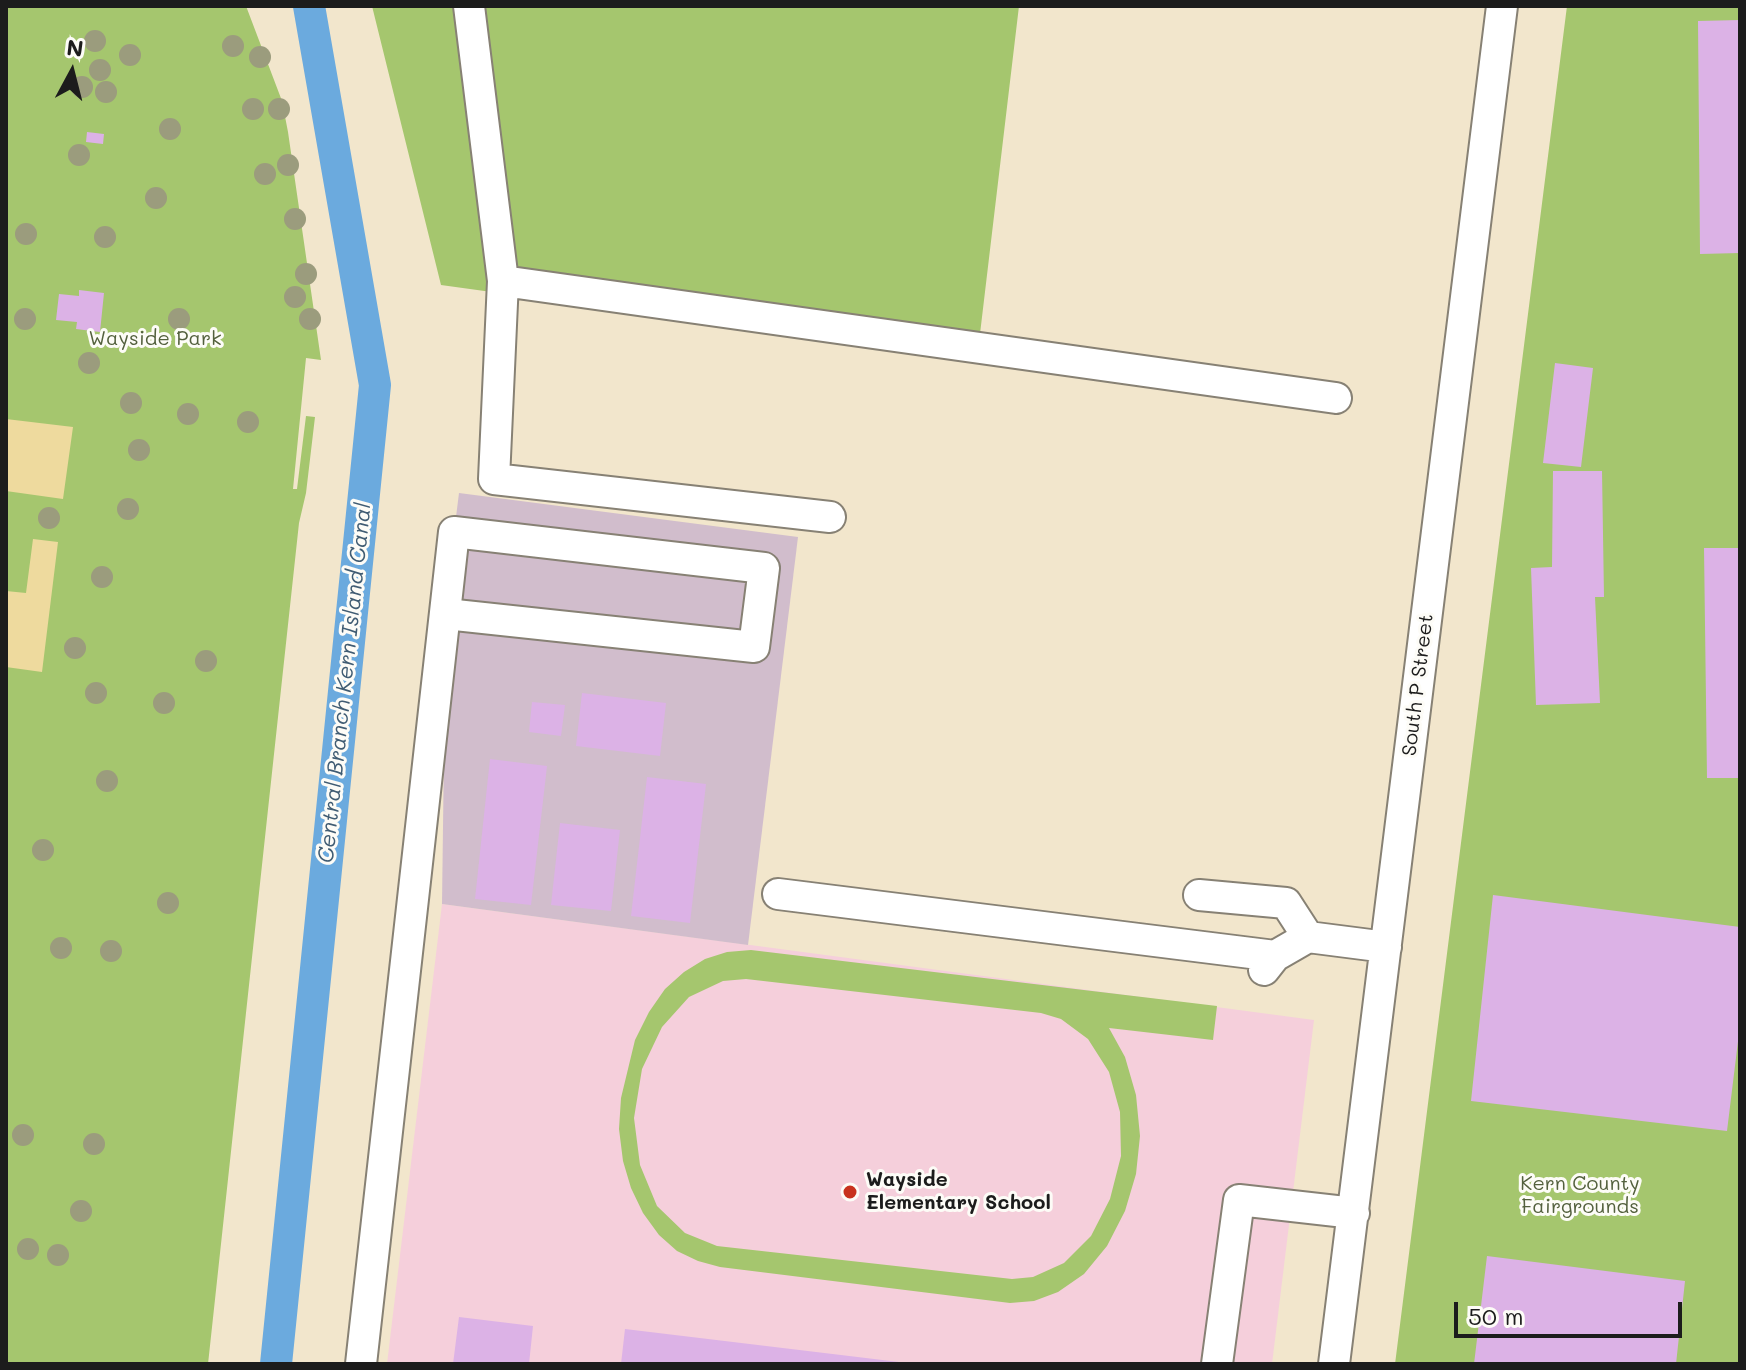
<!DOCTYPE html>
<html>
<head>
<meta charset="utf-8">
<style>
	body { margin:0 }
	#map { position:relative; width:1746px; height:1370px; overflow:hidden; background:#f2e6cc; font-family:Mali,sans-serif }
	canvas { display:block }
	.frame { position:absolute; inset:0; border:8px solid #1c1c1c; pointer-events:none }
	.north { position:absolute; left:32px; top:32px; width:80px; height:80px; -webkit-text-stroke:6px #fdfcf7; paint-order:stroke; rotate:7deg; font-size:22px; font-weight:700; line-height:32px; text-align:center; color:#1c1c1c }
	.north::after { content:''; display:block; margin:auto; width:28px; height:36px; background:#1c1c1c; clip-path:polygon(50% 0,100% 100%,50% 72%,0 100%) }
	.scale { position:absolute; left:1454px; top:1302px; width:228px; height:36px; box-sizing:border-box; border:4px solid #1c1c1c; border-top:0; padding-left:10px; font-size:24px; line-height:28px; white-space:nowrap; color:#1c1c1c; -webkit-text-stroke:6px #fdfcf7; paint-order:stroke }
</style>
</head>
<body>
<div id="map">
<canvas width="1746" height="1370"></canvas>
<div class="frame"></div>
<div class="north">N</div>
<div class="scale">50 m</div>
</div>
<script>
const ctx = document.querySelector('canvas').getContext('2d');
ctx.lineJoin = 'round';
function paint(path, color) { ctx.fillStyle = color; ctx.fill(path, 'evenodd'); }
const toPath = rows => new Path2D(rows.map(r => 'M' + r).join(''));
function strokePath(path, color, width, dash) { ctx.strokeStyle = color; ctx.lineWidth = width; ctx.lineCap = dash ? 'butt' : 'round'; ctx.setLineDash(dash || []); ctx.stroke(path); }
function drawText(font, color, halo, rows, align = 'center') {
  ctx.font = font + ' Mali,sans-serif'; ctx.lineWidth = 6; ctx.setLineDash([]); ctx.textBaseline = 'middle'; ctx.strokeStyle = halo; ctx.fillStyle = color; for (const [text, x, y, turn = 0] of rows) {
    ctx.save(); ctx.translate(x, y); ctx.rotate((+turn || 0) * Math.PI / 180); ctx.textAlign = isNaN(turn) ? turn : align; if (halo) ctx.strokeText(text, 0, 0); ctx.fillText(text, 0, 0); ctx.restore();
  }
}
paint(toPath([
	[442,904,1314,1020,1272,1364,387,1364]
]), '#f5cfdb');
paint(toPath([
	[459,493,798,537,748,945,442,904,446,596]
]), '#d1bdcc');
paint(toPath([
	[6,6,246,6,282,101,288,132,321,360,306,358,293,489,297,489,306,416,315,417,306,493,299,523,208,1364,6,1364],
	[372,6,1019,6,977,359,441,285],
	[1567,6,1740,6,1740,1364,1395,1364],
	[751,950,1217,1006,1213,1040,1109,1028,1125,1057,1136,1095,1140,1136,1136,1174,1125,1211,1107,1246,1084,1274,1058,1292,1034,1301,1010,1303,720,1267,698,1261,677,1251,659,1235,643,1213,631,1188,623,1161,619,1129,621,1098,635,1040,649,1012,665,989,684,972,705,959,727,952],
	[746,979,1041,1013,1061,1019,1088,1039,1109,1072,1120,1112,1121,1156,1110,1199,1091,1236,1064,1263,1033,1277,1012,1279,717,1246,685,1233,657,1206,640,1165,634,1118,642,1069,662,1027,689,997,723,981]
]), '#a5c66e');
paint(toPath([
	[6,419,73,427,63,499,6,491],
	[33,539,58,542,42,672,6,667,6,591,26,593]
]), '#eeda9e');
strokePath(toPath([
	[276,1364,375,385,309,6]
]), '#6baade', 32);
paint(toPath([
	[1740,20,1740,253,1700,254,1698,21],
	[87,132,104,134,103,144,86,142],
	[79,290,104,293,100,332,76,329,77,322,56,320,59,294,79,296],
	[1555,363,1593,368,1581,467,1543,463],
	[1553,471,1602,471,1604,597,1595,597,1600,703,1536,705,1531,568,1552,567],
	[1704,548,1740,548,1740,778,1707,778],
	[582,693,666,703,660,756,576,746],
	[532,702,565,705,561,736,529,732],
	[490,759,547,766,531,905,475,899],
	[647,777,706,784,690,923,631,916],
	[560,823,620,830,611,911,551,905],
	[1493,895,1740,927,1740,1025,1727,1131,1471,1101],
	[1487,1256,1685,1281,1676,1364,1474,1364],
	[459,1317,533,1326,529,1364,453,1364],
	[625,1329,899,1362,899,1364,621,1364]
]), '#dcb2e6');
const minor = toPath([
	[469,6,503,281,494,479,830,517],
	[503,281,1336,398],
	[778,894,1275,956],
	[1199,895,1286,903,1308,937],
	[1264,970,1275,956,1308,937,1386,947],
	[361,1364,454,532,764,568,754,647,446,614],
	[1217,1364,1239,1200,1354,1213],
	[1334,1364,1502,6]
]);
strokePath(minor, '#878174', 34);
strokePath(minor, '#fff', 30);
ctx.fillStyle = '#9b9c7d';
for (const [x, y] of [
	[95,41],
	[233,46],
	[130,55],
	[260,57],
	[100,70],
	[82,87],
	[106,92],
	[253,109],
	[279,109],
	[170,129],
	[79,155],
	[288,165],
	[265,174],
	[156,198],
	[295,219],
	[26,234],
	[105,237],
	[306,274],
	[295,297],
	[25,319],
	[179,319],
	[310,319],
	[89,363],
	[131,403],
	[188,414],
	[248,422],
	[139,450],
	[128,509],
	[49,518],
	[102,577],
	[75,648],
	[206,661],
	[96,693],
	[164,703],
	[107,781],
	[43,850],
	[168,903],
	[61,948],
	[111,951],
	[23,1135],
	[94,1144],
	[81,1211],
	[28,1249],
	[58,1255]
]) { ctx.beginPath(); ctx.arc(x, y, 11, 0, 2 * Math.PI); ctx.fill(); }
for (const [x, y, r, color] of [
	[850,1192,8,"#c8321e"]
]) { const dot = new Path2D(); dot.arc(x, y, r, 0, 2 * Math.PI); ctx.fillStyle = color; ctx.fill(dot); strokePath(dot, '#fdfcf7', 3); }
drawText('20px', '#53603d', '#fdfcf7', [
	["Wayside Park",155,339],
	["Kern County",1580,1184],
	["Fairgrounds",1580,1207]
]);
drawText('20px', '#1c1c1c', '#fdfcf7', [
	["South P Street",1418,685,-83]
]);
drawText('bold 20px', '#1c1c1c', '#fdfcf7', [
	["Wayside",866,1180],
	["Elementary School",866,1203]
], 'left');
drawText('italic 22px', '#405c73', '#fdfcf7', [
	["Central Branch Kern Island Canal",345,683,-84]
]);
</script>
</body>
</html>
